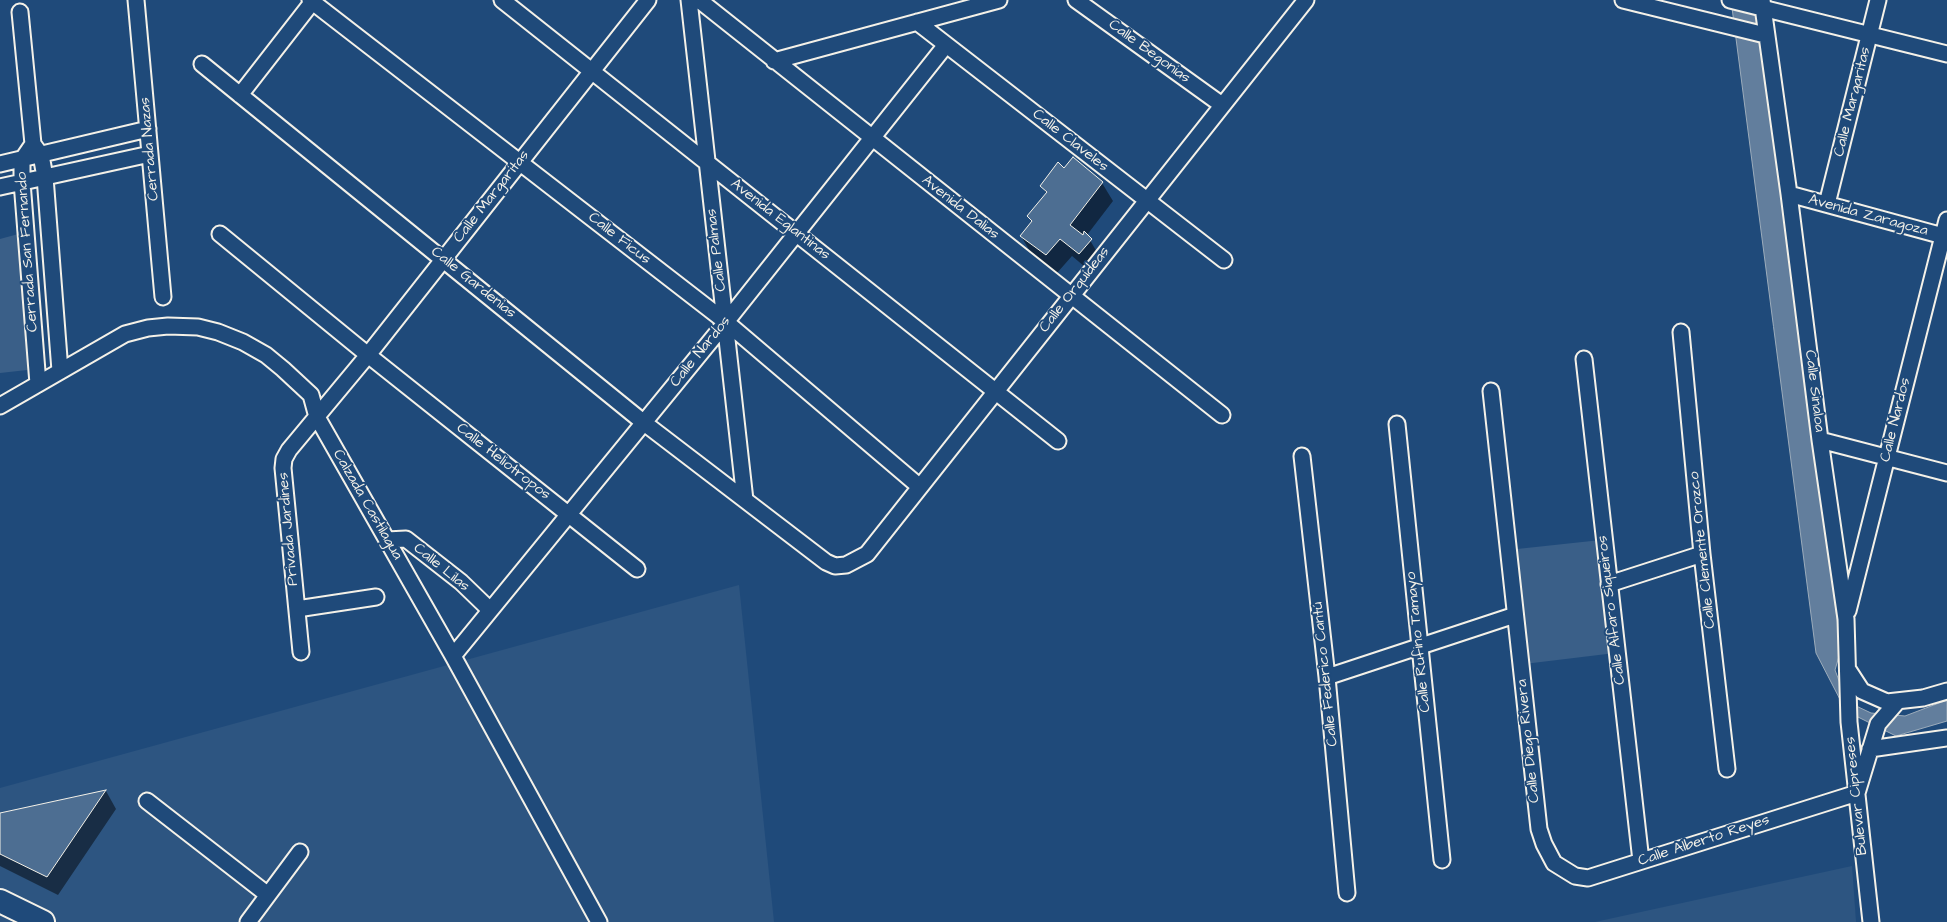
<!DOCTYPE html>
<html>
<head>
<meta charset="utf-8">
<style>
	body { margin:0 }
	canvas { display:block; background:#1f4a7a }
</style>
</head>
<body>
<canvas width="1947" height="922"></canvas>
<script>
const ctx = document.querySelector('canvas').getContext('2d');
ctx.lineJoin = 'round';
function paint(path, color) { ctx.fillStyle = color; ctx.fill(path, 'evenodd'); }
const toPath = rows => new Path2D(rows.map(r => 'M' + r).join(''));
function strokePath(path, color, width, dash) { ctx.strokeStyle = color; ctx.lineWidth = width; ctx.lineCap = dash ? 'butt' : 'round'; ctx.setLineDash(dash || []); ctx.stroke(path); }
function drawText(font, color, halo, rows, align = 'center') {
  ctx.font = font + ' "Architects Daughter",sans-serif'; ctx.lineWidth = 4; ctx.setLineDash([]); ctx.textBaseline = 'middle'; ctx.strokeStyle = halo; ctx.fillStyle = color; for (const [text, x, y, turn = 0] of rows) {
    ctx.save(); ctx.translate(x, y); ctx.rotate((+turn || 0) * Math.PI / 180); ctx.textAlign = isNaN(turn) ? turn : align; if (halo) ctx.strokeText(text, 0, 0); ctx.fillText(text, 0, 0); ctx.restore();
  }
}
paint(toPath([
	[739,585,774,922,0,922,0,788],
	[1852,866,1856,922,1595,922]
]), '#2d5581');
paint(toPath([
	[22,233,31,341,27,370,0,373,0,239],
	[1601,540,1615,653,1524,664,1508,550]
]), '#3a5f88');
const water = toPath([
	[1731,0,1756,0,1841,649,1835,670,1841,686,1852,704,1871,713,1905,716,1947,700,1947,721,1896,736,1846,711,1816,653,1731,0]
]);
paint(water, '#627e9d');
strokePath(water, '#9cacbb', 1);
paint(toPath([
	[1064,170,1102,183,1113,201,1087,235,1101,259,1091,272,1072,256,1057,273,1032,255,1021,236,1032,223,1028,216,1047,194,1042,186],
	[106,791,116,809,58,895,0,866,0,814]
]), '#0007');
const building = toPath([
	[1073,157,1103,182,1070,225,1083,235,1084,231,1092,239,1079,254,1060,239,1046,255,1020,236,1032,221,1027,216,1047,192,1040,186,1058,162,1064,168,1073,157],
	[106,790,47,877,0,854,0,813,106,790]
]);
paint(building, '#4d6e92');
strokePath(building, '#f4f1e8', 1);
const minor = toPath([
	[136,0,163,297],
	[310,0,726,322,920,487],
	[502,0,1058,441],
	[689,0,745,500],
	[699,0,1222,415],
	[1076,0,1222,105],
	[1623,0,1765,35],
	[1730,0,1947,54],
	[1762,0,1789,194,1820,440,1846,619,1849,722,1871,922],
	[20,12,33,144,41,155,45,177,60,371],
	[917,22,1224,260],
	[774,61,999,0],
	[202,64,643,422,826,562,835,566,846,565,867,554,1306,0],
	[240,95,314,0],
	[33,144,22,160,22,182,38,384],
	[0,164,148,129],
	[0,187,150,154],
	[1789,194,1947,237],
	[1827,204,1878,0],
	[220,234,368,355,637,569],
	[1681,332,1702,554,1727,769],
	[1584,359,1641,861],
	[1491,391,1539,829,1544,844,1554,863,1575,876,1588,878,1857,793,1878,724,1897,702],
	[0,406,125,334,148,328,168,326,198,327,218,332,243,342,266,355,283,369,311,395,317,417,453,656,599,922],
	[1397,424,1442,860],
	[1820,440,1947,473],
	[1302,456,1327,677,1347,893],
	[387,540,406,539,461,582,490,610],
	[1609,584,1702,554],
	[297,609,376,597],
	[1848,611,1947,220],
	[301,652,283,468,284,459,289,450,368,355,648,0],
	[453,656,726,322,946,45],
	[1849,671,1862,691,1887,702,1923,698,1947,691],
	[1327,677,1515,615],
	[1870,749,1947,738],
	[147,801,268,895],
	[248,922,300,852]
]);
const highway = toPath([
	[0,901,43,922]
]);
strokePath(minor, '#f4f1e8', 19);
strokePath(highway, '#f4f1e8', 26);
strokePath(minor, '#1f4a7a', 15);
strokePath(highway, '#1f4a7a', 22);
drawText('15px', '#f4f1e8', '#1f4a7a', [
	["Calle Begonias",1149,52,36],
	["Calle Margaritas",1853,102,-76],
	["Calle Claveles",1070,141,38],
	["Cerrada Nazas",150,149,-95],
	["Calle Margaritas",492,197,-52],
	["Avenida Dalias",960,208,38],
	["Avenida Zaragoza",1868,216,15],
	["Avenida Eglantinas",780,220,38],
	["Calle Ficus",619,239,38],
	["Calle Palmas",717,250,-97],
	["Cerrada San Fernando",28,252,-94],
	["Calle Gardenias",473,283,39],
	["Calle Orquídeas",1075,290,-52],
	["Calle Nardos",701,352,-51],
	["Calle Sinaloa",1814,391,83],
	["Calle Nardos",1896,420,-76],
	["Calle Heliotropos",503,462,38],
	["Calzada Castilagua",367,505,60],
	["Privada Jardines",289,529,-95],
	["Calle Clemente Orozco",1703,550,-96],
	["Calle Lilas",441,568,39],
	["Calle Alfaro Siqueiros",1612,610,-97],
	["Calle Rufino Tamayo",1419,642,-96],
	["Calle Federico Cantú",1326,674,-96],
	["Calle Diego Rivera",1529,741,-96],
	["Bulevar Cipreses",1857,796,-96],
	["Calle Alberto Reyes",1704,841,-18]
]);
</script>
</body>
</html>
